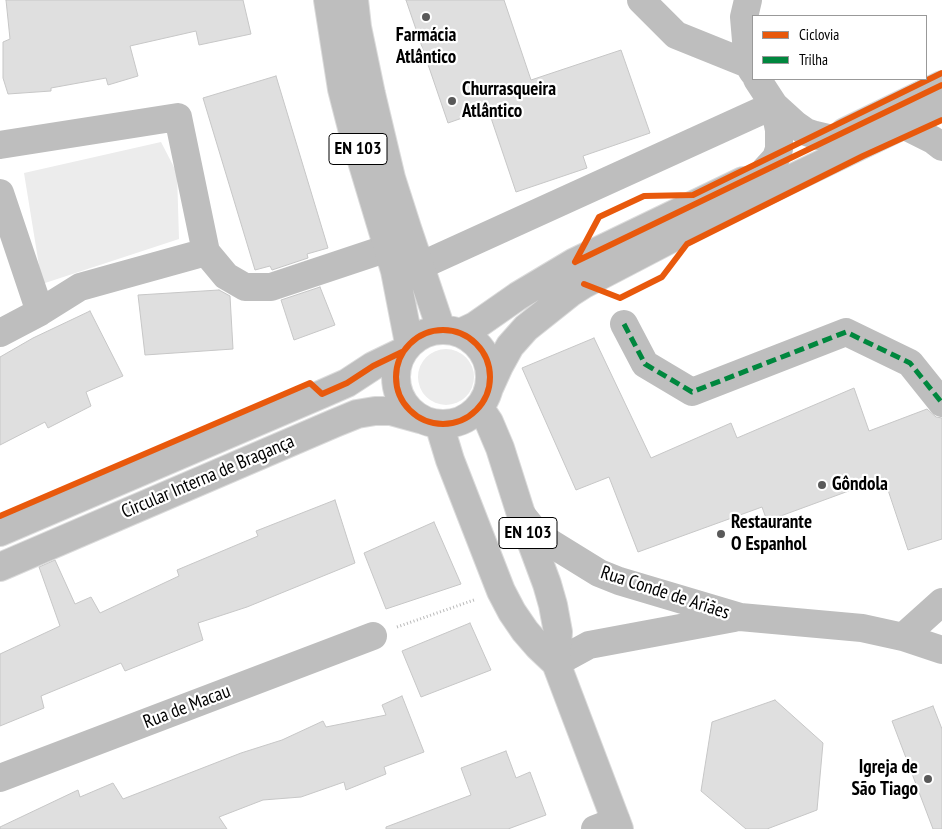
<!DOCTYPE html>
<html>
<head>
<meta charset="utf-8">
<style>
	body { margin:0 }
	#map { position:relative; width:942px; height:829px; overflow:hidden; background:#fff; font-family:"PT Sans Narrow",sans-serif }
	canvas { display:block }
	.legend { position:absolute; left:752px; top:15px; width:175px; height:65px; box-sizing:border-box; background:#fff; border:1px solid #999; margin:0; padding:6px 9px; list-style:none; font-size:15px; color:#000 }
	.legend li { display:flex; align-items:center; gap:10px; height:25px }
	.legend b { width:25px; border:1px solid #999 }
</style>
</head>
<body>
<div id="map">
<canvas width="942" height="829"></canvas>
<ul class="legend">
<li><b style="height:6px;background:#e8590c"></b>Ciclovia</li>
<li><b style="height:6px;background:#00873e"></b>Trilha</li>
</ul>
</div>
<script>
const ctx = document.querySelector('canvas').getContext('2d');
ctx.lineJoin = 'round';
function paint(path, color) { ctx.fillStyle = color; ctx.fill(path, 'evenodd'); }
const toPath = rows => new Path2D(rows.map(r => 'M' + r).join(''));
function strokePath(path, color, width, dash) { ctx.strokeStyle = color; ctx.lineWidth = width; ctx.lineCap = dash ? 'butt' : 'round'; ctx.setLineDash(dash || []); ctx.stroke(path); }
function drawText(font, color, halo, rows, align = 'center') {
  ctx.font = font + ' "PT Sans Narrow",sans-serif'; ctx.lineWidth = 4.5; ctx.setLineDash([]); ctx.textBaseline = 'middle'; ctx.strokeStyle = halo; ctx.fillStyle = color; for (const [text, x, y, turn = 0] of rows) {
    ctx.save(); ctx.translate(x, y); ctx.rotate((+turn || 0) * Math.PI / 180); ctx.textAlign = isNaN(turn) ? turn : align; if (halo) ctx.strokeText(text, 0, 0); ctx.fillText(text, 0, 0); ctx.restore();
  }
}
paint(toPath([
	[161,142,177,173,179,239,42,284,24,173],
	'418 377a28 28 0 1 1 56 0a28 28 0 1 1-56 0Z'
]), '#ececec');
const building = toPath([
	[6,0,243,0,251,34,199,45,196,31,130,46,138,76,108,85,106,78,51,88,51,91,8,94,3,78,3,42,10,39,6,0],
	[406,0,504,0,531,80,621,50,650,133,583,156,587,168,516,192,488,109,448,123,406,0],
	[276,76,328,248,307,254,308,258,272,270,270,266,255,270,203,98,276,76],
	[320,287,335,325,294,340,281,300,320,287],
	[219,290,230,296,233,349,145,355,138,295,219,290],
	[90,311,123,376,86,392,91,406,48,428,45,422,0,445,0,357,33,338,90,311],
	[594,338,651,458,731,423,737,438,854,388,869,431,927,409,936,417,942,418,942,539,908,550,884,478,767,521,762,507,638,552,609,477,576,490,522,368,594,338],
	[335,500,355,563,247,607,198,623,203,640,125,671,121,663,41,696,44,708,0,726,0,654,60,626,39,567,55,560,75,604,91,597,100,613,179,576,177,570,258,536,256,531,335,500],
	[434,522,461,584,386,609,364,553,434,522],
	[470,623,491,670,421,697,402,651,470,623],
	[402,696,424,752,384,767,386,774,346,790,344,782,301,797,263,800,219,817,227,829,0,829,0,827,78,790,80,797,113,783,123,799,241,753,282,740,323,721,326,727,386,715,382,705,402,696],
	[775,700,823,743,817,810,767,829,746,829,701,791,712,722,775,700],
	[933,706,942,729,942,829,933,829,892,721,933,706],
	[506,751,516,778,530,772,546,815,508,829,386,829,386,827,471,795,461,768,506,751]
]);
paint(building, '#dfdfdf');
strokePath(building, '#c7c7c7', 1);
const major = toPath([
	[328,0,342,89,352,128,395,271,409,343],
	[354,0,357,27,371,94,391,178,407,228,441,329],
	[845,132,942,85],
	'396 377a47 47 0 1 1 94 0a47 47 0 1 1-94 0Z',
	[460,333,475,326,518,296,575,262,743,181],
	[489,388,499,366,510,346,526,328,570,293,584,284,722,212,942,106],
	[479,407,489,422,500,448,521,514,547,584,553,605,558,632,556,663,619,829],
	[439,424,450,460,501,591,512,612,525,631,538,646,556,663],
	[0,532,322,394,347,383,373,366,402,352],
	[0,567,335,423,357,414,375,411,391,411,420,419]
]);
strokePath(major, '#dbdbdb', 30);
strokePath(toPath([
	[397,627,474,600]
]), '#b9b9b9', 3, [1, 2.5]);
strokePath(toPath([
	[641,0,676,35,748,64],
	[748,0,744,17,748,64,753,72],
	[757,79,774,105,796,125,806,132,815,135,832,139],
	[903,125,933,140,942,147],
	[0,145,178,117,206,252,80,287,40,312,0,333],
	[765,170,776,158,779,149,779,130,774,105],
	[0,193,40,312],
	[206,252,226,276,245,287,271,287,388,248],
	[420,266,774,105],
	[624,324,645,364,692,392,846,332,910,363,942,403],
	[521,514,539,536,599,573,619,581,740,617,862,628,903,637,942,650],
	[903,637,942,602],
	[556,663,589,645,734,618],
	[0,778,373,636],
	[595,829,616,821]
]), '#bebebe', 28);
strokePath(major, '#bebebe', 28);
strokePath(toPath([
	[624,324,645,364,692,392,846,332,910,363,942,403]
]), '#00873e', 5, [10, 5]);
strokePath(toPath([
	[575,262,599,217,644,196,693,195,942,73],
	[575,262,942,85],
	[584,284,620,298,662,277,687,244,863,156,942,120],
	'396 377a47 47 0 1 1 94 0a47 47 0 1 1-94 0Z',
	[0,516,310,383,322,394,347,383,373,366,402,352]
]), '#e8590c', 6);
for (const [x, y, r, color] of [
	[426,17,5,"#595959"],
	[452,101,5,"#595959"],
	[822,485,5,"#595959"],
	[721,534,5,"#595959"],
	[928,779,5,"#595959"]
]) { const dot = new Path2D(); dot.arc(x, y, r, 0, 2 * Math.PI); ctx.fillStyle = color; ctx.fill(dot); strokePath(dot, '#fff', 2); }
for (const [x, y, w] of [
	[358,149,58],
	[528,533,58]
]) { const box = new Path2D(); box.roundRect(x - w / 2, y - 15.5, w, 31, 4); ctx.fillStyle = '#fff'; ctx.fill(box); strokePath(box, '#000', 1); }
drawText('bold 18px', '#000', null, [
	["EN 103",358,149],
	["EN 103",528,533]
]);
drawText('bold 19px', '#000', '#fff', [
	["Farmácia",426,36,"center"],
	["Atlântico",426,58,"center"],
	["Churrasqueira",462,90],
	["Atlântico",462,112],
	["Gôndola",832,485],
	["Restaurante",731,523],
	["O Espanhol",731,545],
	["Igreja de",918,768,"right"],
	["São Tiago",918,790,"right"]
], 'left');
drawText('19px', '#000', '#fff', [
	["Circular Interna de Bragança",208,477,-23],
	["Rua Conde de Ariães",665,593,18],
	["Rua de Macau",187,707,-21]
]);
</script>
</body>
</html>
